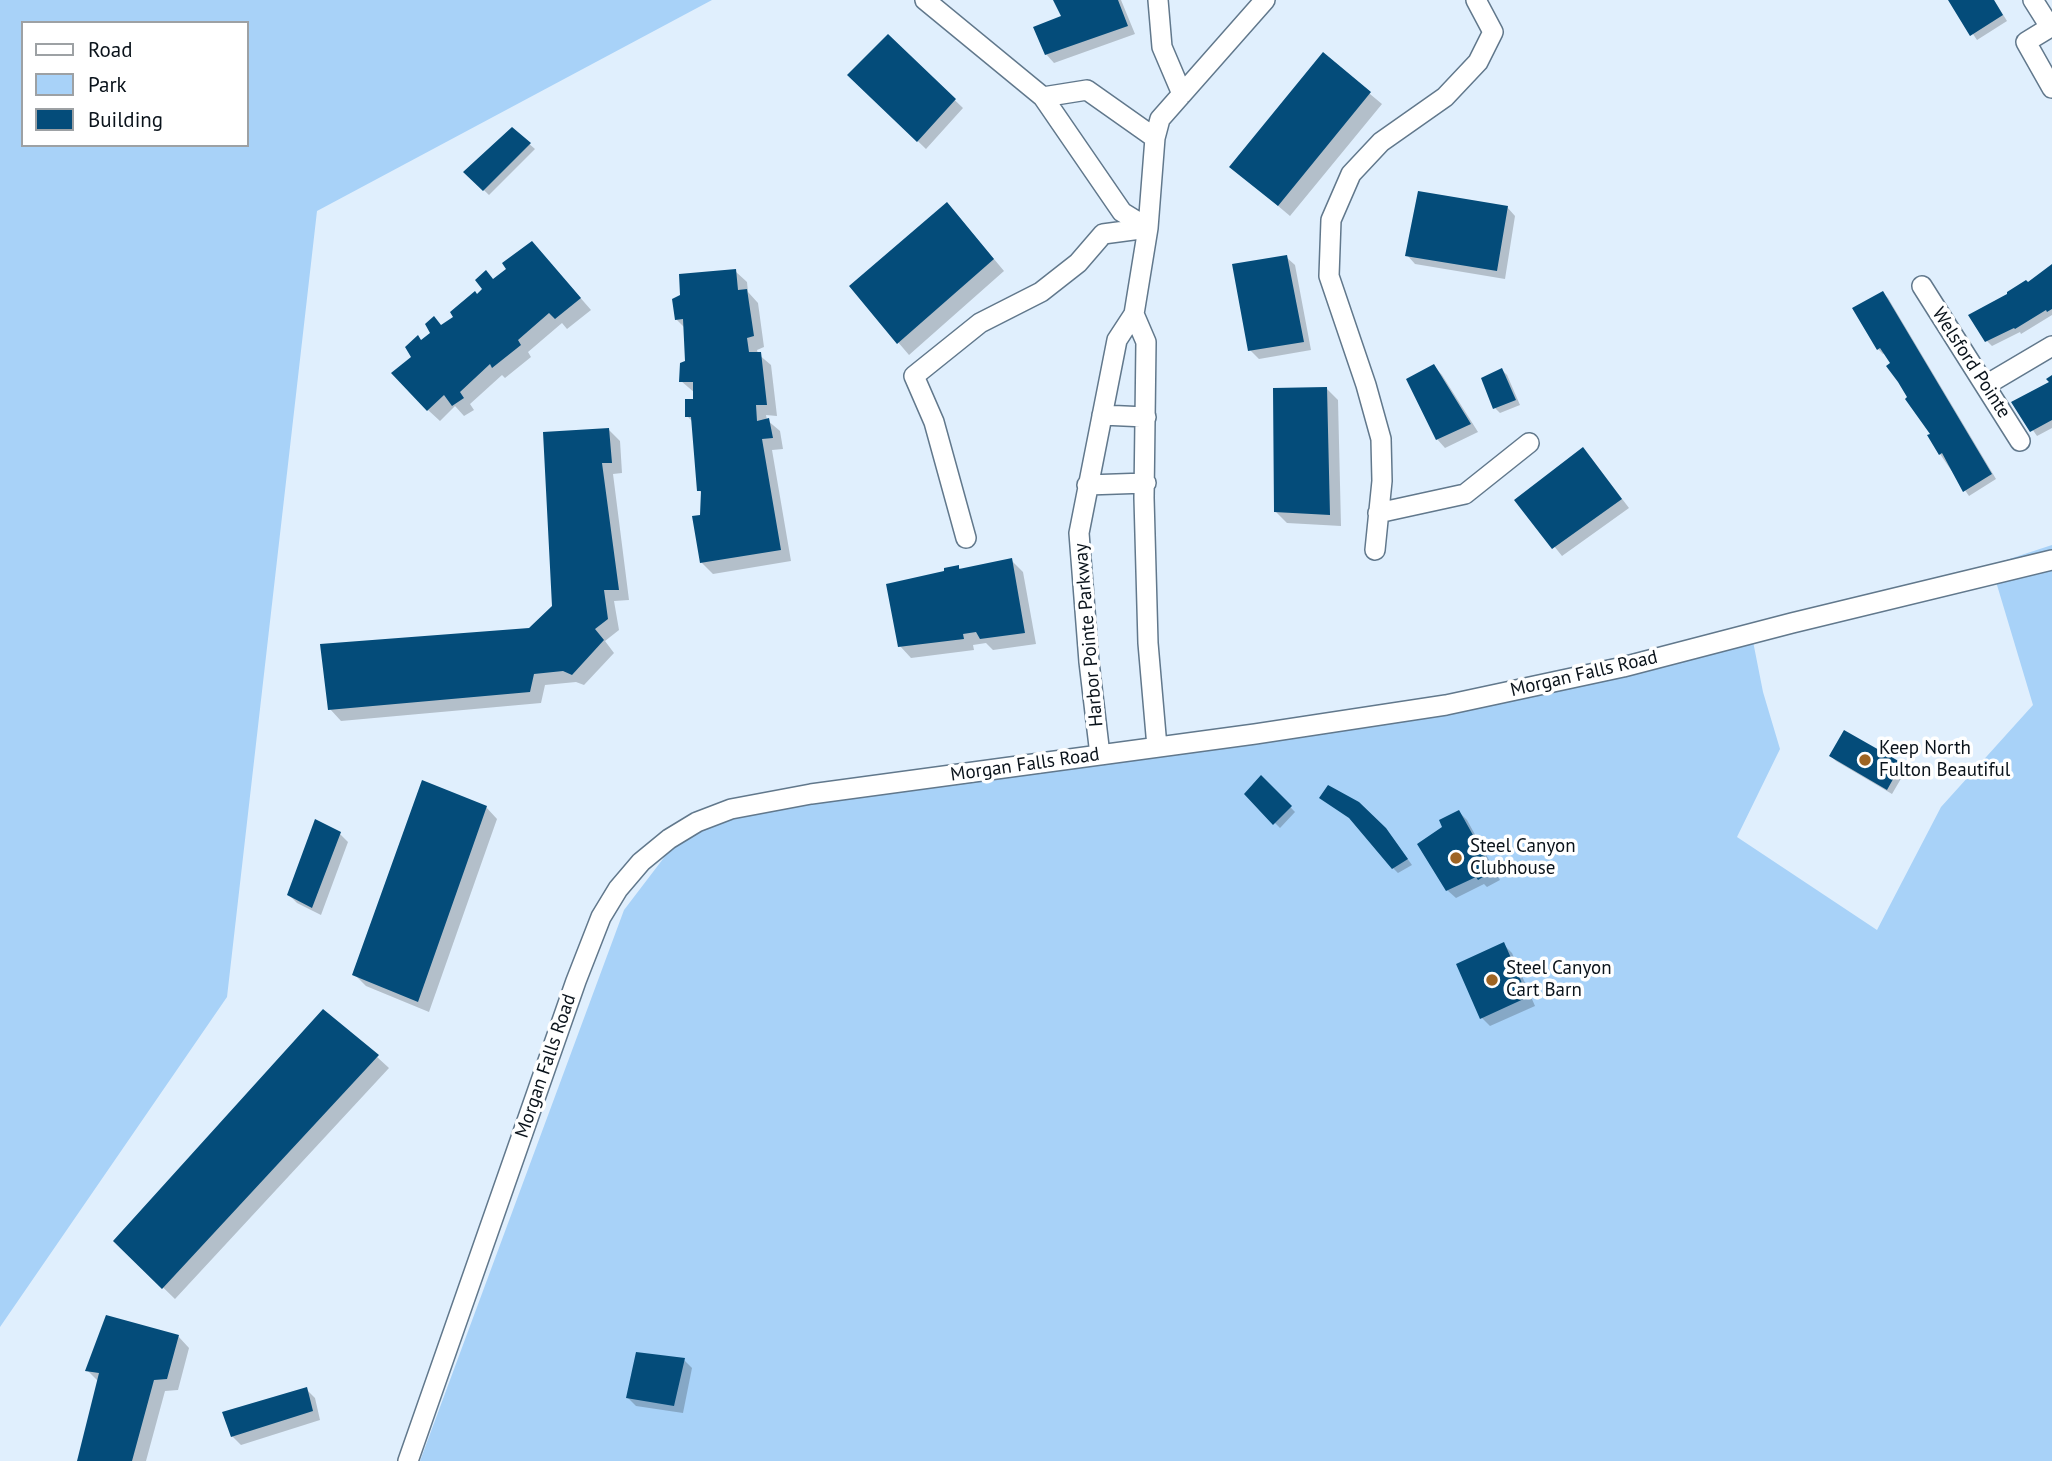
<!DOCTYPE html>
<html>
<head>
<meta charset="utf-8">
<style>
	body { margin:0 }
	#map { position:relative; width:2052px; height:1461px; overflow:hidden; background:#e0effd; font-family:"PT Sans",sans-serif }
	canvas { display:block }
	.legend { position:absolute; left:21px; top:21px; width:228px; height:126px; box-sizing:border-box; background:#fff; border:2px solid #9da1a4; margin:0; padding:9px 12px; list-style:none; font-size:21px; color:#0a131b }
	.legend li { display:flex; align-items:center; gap:14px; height:35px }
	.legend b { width:35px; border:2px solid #9da1a4 }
</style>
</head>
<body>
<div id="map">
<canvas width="2052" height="1461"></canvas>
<ul class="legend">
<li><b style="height:9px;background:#fff"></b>Road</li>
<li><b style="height:19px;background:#a8d2f8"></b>Park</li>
<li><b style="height:19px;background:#044c7a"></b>Building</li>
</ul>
</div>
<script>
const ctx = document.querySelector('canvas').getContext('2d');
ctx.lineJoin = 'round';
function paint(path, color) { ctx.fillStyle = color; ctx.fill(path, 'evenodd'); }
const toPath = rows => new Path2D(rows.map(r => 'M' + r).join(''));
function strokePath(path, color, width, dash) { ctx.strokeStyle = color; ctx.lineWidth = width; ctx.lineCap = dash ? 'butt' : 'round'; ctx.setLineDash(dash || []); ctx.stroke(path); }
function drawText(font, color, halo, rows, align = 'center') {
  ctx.font = font + ' "PT Sans",sans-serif'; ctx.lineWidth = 7; ctx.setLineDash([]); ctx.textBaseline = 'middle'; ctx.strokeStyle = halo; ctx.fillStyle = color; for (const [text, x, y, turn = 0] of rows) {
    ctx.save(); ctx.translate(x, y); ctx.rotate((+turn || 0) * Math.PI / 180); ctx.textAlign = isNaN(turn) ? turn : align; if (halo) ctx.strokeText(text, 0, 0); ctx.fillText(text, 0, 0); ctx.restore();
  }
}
paint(toPath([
	[0,0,712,0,317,211,227,997,0,1327],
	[23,23,247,23,247,145,23,145],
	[2052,545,2052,1461,420,1461,624,910,698,813,1316,728,1750,626,1763,692,1780,749,1737,837,1877,930,1941,807,2033,705,1991,565]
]), '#a8d2f8');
paint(toPath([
	[1055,0,1121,0,1135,34,1054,63,1046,54,1063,17],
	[1950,0,1994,0,2007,21,1977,40],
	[888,36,963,108,926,149,849,75],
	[1323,55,1382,104,1290,216,1232,167],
	[512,129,535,149,489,195,465,172],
	[1507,207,1515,216,1505,279,1415,264,1407,255],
	[958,216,1004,271,909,355,851,287],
	[543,255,591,310,567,329,562,323,528,352,531,357,505,378,502,375,470,404,474,410,464,416,455,406,440,421,428,410,413,357,422,342,455,317,494,281],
	[1286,257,1295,265,1311,350,1259,359,1250,350],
	[2052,266,2052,315,2021,334,2020,332,1992,346,1987,341,2009,295],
	[735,271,747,282,748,292,758,303,764,347,757,350,758,354,771,365,777,416,766,415,767,420,780,431,783,449,772,450,791,561,713,574,701,562,703,494,699,490,693,422,687,416,695,401,695,393,681,381,687,363,685,328,676,319],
	[1883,293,1888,298,1996,479,1969,496,1940,454,1932,434,1892,364,1885,353,1883,354,1878,349],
	[1434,366,1442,375,1478,432,1445,448,1437,439],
	[1502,370,1507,375,1520,405,1500,413,1495,408],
	[2052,377,2052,428,2037,436,2014,403,2051,383],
	[1326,388,1338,400,1341,526,1287,523,1275,511],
	[609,430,620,441,622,473,613,474,629,600,614,601,619,630,605,641,614,653,584,685,576,682,545,685,541,703,341,721,330,709,530,630,553,607],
	[1591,458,1629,508,1562,556,1517,500],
	[1011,560,1023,572,1036,644,993,650,986,643,973,645,974,650,911,658,900,646,946,573,958,567,962,570],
	[1831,756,1901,764,1906,770,1892,794,1836,761],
	[1262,778,1295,812,1280,828,1246,794],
	[486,807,497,819,429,1012,366,986,354,974],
	[1459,812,1467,820,1500,880,1487,887,1484,884,1456,898,1447,890,1444,827],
	[339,833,348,842,321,915,297,903,289,895],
	[1391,836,1412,865,1398,873,1393,868],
	[1503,944,1512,953,1535,1006,1490,1026,1482,1018],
	[377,1057,389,1068,175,1299,115,1241],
	[178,1336,189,1348,178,1390,165,1391,146,1461,79,1461,98,1381,87,1370],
	[684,1360,692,1368,683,1413,636,1406,628,1398],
	[306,1389,315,1398,320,1420,241,1445,232,1436]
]), '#0003');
paint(toPath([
	[1053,0,1118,0,1128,26,1045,55,1033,27,1061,16],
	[1948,0,1994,0,2003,15,1970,36],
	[888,34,956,99,917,142,847,75],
	[1323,52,1371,92,1278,206,1229,167],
	[512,127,531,143,483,191,463,172],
	[1418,191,1508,206,1497,271,1405,256],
	[947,202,994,259,897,344,849,286],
	[532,241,581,298,555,319,549,313,518,340,521,345,492,368,490,364,460,392,464,398,452,406,444,395,427,411,391,373,411,357,405,347,418,335,421,340,430,333,425,324,434,316,441,325,453,317,450,312,475,291,477,294,482,289,475,280,486,270,493,279,506,269,502,263],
	[1287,255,1304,342,1248,351,1232,264],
	[2052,264,2052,309,2047,312,2046,310,2015,329,2014,328,1985,342,1968,315,2007,294,2007,292,2026,280,2028,282],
	[736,269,738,290,747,289,754,336,747,338,749,352,761,352,767,405,756,405,757,421,769,418,773,438,762,439,781,550,700,563,692,516,700,515,701,491,697,491,691,417,685,417,685,399,693,399,693,382,679,382,680,363,685,361,683,319,675,320,672,299,680,295,679,274],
	[1883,291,1992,474,1963,492,1942,453,1939,455,1927,435,1930,434,1905,399,1907,397,1898,382,1886,366,1890,363,1880,348,1877,350,1852,308],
	[1434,364,1471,424,1436,440,1406,379],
	[1502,368,1516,400,1493,409,1481,378],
	[2052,375,2052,420,2030,432,2011,402,2049,382,2046,379],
	[1327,387,1330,515,1274,512,1273,388],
	[609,428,612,463,602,463,619,590,604,590,608,619,595,629,604,640,572,675,563,671,534,674,530,692,328,710,320,644,529,628,552,606,543,432],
	[1583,447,1622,499,1552,549,1514,500],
	[1012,558,1025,633,980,639,976,632,963,634,964,639,898,647,886,584,944,571,944,568,959,565,959,569],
	[1844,730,1902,763,1887,790,1829,756],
	[1261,775,1292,806,1273,825,1244,794],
	[422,780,487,806,418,1002,352,975],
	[1328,785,1359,802,1386,828,1408,859,1392,869,1349,818,1319,798],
	[1459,810,1493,871,1478,880,1476,877,1446,891,1417,844,1442,827,1439,820],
	[315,819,341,832,312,908,287,895],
	[1504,942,1528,997,1480,1019,1456,964],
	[323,1009,379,1055,162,1289,113,1241],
	[106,1315,179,1335,167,1379,154,1380,132,1461,77,1461,99,1373,85,1371],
	[636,1352,685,1358,674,1406,626,1398],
	[307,1387,313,1411,231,1437,222,1412]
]), '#044c7a');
const minor = toPath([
	[925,0,1043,97,1122,212,1148,228],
	[1158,0,1162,47,1182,94],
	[2033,0,2050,27],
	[2052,26,2026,42,2052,88],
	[1043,97,1087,90,1155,138],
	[1922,286,2020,441],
	[1134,314,1146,342,1144,498,1148,643,1157,747],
	[1986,385,2052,346],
	[1102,415,1146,417],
	[1087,485,1146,483],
	[1378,513,1465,494,1529,443],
	[966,538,934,422,914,376,980,323,1041,292,1078,263,1103,234,1148,228],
	[1375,550,1382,481,1381,439,1366,385,1329,276,1331,220,1351,174,1381,142,1445,97,1478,62,1493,32,1476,0],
	[1100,755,1089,662,1079,533,1117,340,1134,314,1148,228,1155,138,1160,119,1265,0],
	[408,1461,576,981,601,917,618,889,641,862,669,839,697,822,731,809,811,794,1255,734,1446,705,1623,667,1792,623,2052,560]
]);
strokePath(minor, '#61788c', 22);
strokePath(minor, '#fff', 19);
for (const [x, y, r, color] of [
	[1865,760,7,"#9e6423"],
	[1456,858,7,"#9e6423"],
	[1492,980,7,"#9e6423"]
]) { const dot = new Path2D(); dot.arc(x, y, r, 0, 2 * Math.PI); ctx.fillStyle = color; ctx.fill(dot); strokePath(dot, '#fff', 2.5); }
drawText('19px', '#0a131b', '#fff', [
	["Welsford Pointe",1971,363,57],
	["Harbor Pointe Parkway",1089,635,-95],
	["Morgan Falls Road",1584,674,-13],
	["Morgan Falls Road",1025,765,-8],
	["Morgan Falls Road",546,1066,-71]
]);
drawText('19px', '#0a131b', '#fff', [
	["Keep North",1879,749],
	["Fulton Beautiful",1879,771],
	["Steel Canyon",1470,847],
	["Clubhouse",1470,869],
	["Steel Canyon",1506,969],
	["Cart Barn",1506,991]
], 'left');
</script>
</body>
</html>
